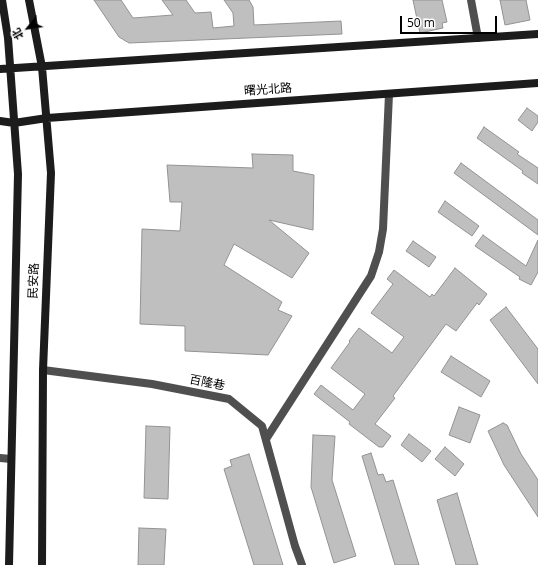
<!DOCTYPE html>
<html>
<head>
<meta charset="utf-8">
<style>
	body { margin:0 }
	#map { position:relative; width:538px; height:565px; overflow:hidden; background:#fff; font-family:"Open Sans","Noto Sans SC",sans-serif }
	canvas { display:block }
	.north { position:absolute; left:8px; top:8px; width:40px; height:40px; -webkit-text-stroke:3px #fff; paint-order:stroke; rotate:240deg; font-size:11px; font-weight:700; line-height:16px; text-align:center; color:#000 }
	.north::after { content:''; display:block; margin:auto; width:14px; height:18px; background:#000; clip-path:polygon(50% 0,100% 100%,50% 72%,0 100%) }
	.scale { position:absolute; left:400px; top:16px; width:97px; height:18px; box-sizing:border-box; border:2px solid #000; border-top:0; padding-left:5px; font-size:12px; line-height:14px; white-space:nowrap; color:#000; -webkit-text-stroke:3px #fff; paint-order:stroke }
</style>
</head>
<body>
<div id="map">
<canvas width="538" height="565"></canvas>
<div class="north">北</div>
<div class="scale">50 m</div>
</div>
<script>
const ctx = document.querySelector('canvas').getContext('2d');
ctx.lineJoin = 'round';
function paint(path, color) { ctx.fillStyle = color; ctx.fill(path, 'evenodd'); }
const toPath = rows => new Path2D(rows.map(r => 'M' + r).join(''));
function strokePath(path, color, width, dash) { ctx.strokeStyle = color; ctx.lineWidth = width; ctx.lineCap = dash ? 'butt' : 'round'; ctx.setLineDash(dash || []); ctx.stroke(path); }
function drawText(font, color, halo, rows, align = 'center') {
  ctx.font = font + ' "Open Sans","Noto Sans SC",sans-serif'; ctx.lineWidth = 4; ctx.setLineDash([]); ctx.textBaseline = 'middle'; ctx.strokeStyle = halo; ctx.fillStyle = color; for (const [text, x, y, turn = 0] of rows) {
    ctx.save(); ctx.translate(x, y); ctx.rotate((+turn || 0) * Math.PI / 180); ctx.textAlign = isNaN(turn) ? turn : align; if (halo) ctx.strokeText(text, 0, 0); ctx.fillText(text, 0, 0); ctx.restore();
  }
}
const building = toPath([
	[94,0,121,0,133,18,173,15,162,0,186,0,195,13,211,12,213,28,234,26,233,13,224,0,249,0,253,7,254,25,341,21,342,34,129,43,119,37,94,0],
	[413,0,442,0,447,22,442,23,443,28,420,33,413,0],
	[500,0,526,0,530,20,505,25,500,0],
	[527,108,538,116,538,122,532,131,518,120,527,108],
	[484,127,519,152,517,154,538,168,538,184,522,173,523,171,477,138,484,127],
	[252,154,293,155,293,171,314,175,313,230,269,220,309,253,292,278,234,244,224,265,282,302,278,310,292,316,268,355,185,351,185,326,140,324,142,229,180,231,182,202,170,202,167,165,253,168,252,154],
	[461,163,538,220,538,235,454,173,461,163],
	[445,201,479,226,472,236,438,212,445,201],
	[483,235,526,266,538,240,538,272,531,285,519,279,520,277,475,246,483,235],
	[413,241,436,257,429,267,406,251,413,241],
	[455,268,487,294,479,305,477,303,456,331,446,324,393,396,395,398,375,424,391,436,383,447,379,447,349,424,350,422,314,394,321,385,353,410,365,394,331,368,350,342,349,341,359,328,392,353,404,337,371,313,393,284,387,279,394,270,430,297,432,294,434,296,455,268],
	[506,307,538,349,538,384,490,320,506,307],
	[451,356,490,381,481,397,441,372,451,356],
	[459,407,480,415,470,443,449,435,459,407],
	[503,423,507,425,521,454,538,480,538,517,504,465,488,431,503,423],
	[146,426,170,427,168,499,144,498,146,426],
	[409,434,431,451,422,462,401,445,409,434],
	[313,435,335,436,332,480,356,556,334,563,311,487,313,435],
	[445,447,464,464,455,476,435,459,445,447],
	[371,453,378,475,383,474,386,482,393,480,419,565,395,565,362,456,371,453],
	[249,454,283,565,254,565,224,469,232,466,230,460,249,454],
	[457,493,478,565,456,565,437,500,457,493],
	[139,528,166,529,164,565,138,565,139,528]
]);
paint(building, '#bfbfbf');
strokePath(building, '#939393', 1);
strokePath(toPath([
	[471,0,478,38],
	[43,370,152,384,229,399,262,426,295,546,302,565],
	[266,439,371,276,379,252,383,229,389,94]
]), '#4f4f4f', 8);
strokePath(toPath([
	[0,458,11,459]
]), '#4f4f4f', 8);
strokePath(toPath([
	[2,0,8,38,18,174,9,565],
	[29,0,42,67,51,173,43,370,42,565],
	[0,69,538,34],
	[0,121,14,123,47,118,538,83]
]), '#1c1c1c', 8);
drawText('12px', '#000', '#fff', [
	["曙光北路",268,90,-4],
	["民安路",34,281,-88],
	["百隆巷",207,383,11]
]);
</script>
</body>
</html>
